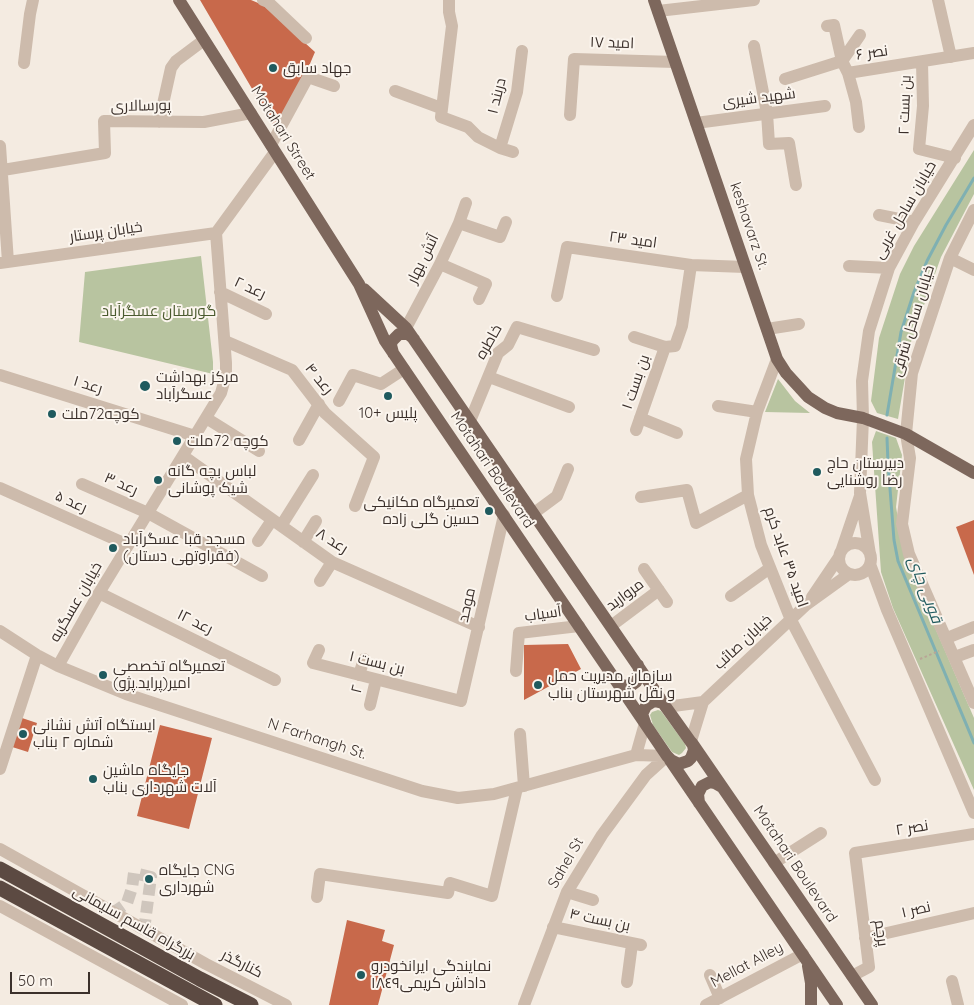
<!DOCTYPE html>
<html>
<head>
<meta charset="utf-8">
<style>
	body { margin:0 }
	#map { position:relative; width:974px; height:1005px; overflow:hidden; background:#f4ebe1; font-family:Quicksand,sans-serif }
	canvas { display:block }
	.scale { position:absolute; left:10px; top:972px; width:80px; height:22px; box-sizing:border-box; border:2px solid #3b302b; border-top:0; padding-left:6px; font-size:15px; line-height:18px; white-space:nowrap; color:#3b302b; -webkit-text-stroke:4px #fbf5ee; paint-order:stroke }
</style>
</head>
<body>
<div id="map">
<canvas width="974" height="1005"></canvas>
<div class="scale">50 m</div>
</div>
<script>
const ctx = document.querySelector('canvas').getContext('2d');
ctx.lineJoin = 'round';
function paint(path, color) { ctx.fillStyle = color; ctx.fill(path, 'evenodd'); }
const toPath = rows => new Path2D(rows.map(r => 'M' + r).join(''));
function strokePath(path, color, width, dash) { ctx.strokeStyle = color; ctx.lineWidth = width; ctx.lineCap = dash ? 'butt' : 'round'; ctx.setLineDash(dash || []); ctx.stroke(path); }
function drawText(font, color, halo, rows, align = 'center') {
  ctx.font = font + ' Quicksand,Cairo,sans-serif'; ctx.lineWidth = 4; ctx.setLineDash([]); ctx.textBaseline = 'middle'; ctx.strokeStyle = halo; ctx.fillStyle = color; for (const [text, x, y, turn = 0] of rows) {
    ctx.save(); ctx.translate(x, y); ctx.rotate((+turn || 0) * Math.PI / 180); ctx.textAlign = isNaN(turn) ? turn : align; if (halo) ctx.strokeText(text, 0, 0); ctx.fillText(text, 0, 0); ctx.restore();
  }
}
paint(toPath([
	[974,150,974,194,941,257,911,342,898,419,877,413,871,401,879,338,900,274,914,246],
	[201,256,213,362,213,374,79,342,85,272],
	[778,379,795,401,810,413,765,412],
	[876,431,896,438,902,455,896,507,905,558,974,718,974,790,893,608,881,572,872,442],
	[658,710,661,711,685,744,686,748,682,753,679,755,672,752,653,725,650,715,652,712]
]), '#b8c4a0');
strokePath(toPath([
	[887,415,901,332,914,292,927,261,946,225,974,178],
	[887,438,888,463,894,540,898,561,974,743]
]), '#7fb0b2', 3);
paint(toPath([
	[200,0,251,0,263,5,315,52,306,73,275,128],
	[974,520,974,575,956,527],
	[568,644,581,669,524,700,524,645],
	[19,717,37,723,28,752,9,746],
	[160,725,212,738,189,829,137,816],
	[347,920,385,930,382,941,394,945,378,1005,329,1005]
]), '#c8694b');
strokePath(toPath([
	[113,913,127,903,132,888,134,873,151,877,144,930]
]), '#cfc6bd', 12, [12, 6]);
strokePath(toPath([
	[920,659,939,651]
]), '#b9a596', 2, [2.5, 2.5]);
strokePath(toPath([
	[263,0,268,2,306,38],
	[449,0,449,12,452,26,441,117,468,127,478,137,500,148,513,152],
	[938,0,951,57],
	[658,11,754,0],
	[827,26,834,25,842,61],
	[754,46,767,113,769,144,789,143,796,185],
	[842,61,860,35],
	[922,62,923,106,919,149,955,158],
	[24,63,30,14,33,0],
	[848,73,856,102,859,127],
	[785,79,842,61,848,73,974,53],
	[395,91,441,108],
	[570,115,574,59,675,62],
	[159,122,171,68,176,61,204,40],
	[696,123,825,106],
	[271,145,308,77,334,86],
	[0,146,8,262],
	[500,148,517,92,522,51],
	[3,170,105,153,104,121,204,122,251,113],
	[974,210,950,258,912,373,906,434,910,458,902,524,909,554,974,703],
	[879,215,914,222],
	[459,223,500,237,506,222],
	[950,258,974,270],
	[0,263,216,233],
	[440,264,486,284,479,299],
	[849,266,889,268],
	[220,292,266,314],
	[557,296,567,247,691,265,745,267],
	[406,328,440,264,459,223,466,203],
	[767,329,799,324],
	[634,337,665,347],
	[225,341,292,370,325,413,374,457,355,506],
	[777,359,757,412,746,459,748,495,761,545,791,620,875,780],
	[0,375,195,436],
	[489,377,569,407],
	[339,401,353,375,381,384,404,369],
	[718,406,757,412],
	[206,418,259,451],
	[640,418,677,433],
	[470,421,498,353,508,345,517,327,594,350],
	[636,430,665,347,675,346,682,326,691,265],
	[299,440,319,404],
	[183,456,332,562,479,627],
	[82,484,148,513,262,576],
	[0,488,128,545],
	[641,497,687,490,696,523,748,495],
	[534,513,557,496,568,469],
	[281,526,313,475],
	[258,541,272,520],
	[303,542,316,521],
	'839 559a16 16 0 1 1 32 0a16 16 0 1 1-32 0Z',
	[842,549,860,496],
	[870,554,860,493,863,418,862,381,869,331,889,268,914,222,974,125],
	[870,564,887,610,974,813],
	[644,569,667,602],
	[320,581,332,562],
	[99,593,275,680],
	[731,596,770,568],
	[812,597,839,557],
	[611,626,659,590],
	[0,631,37,655,58,666,126,694,422,791,458,798,494,794,636,755,667,756],
	[947,638,974,627],
	[319,650,313,663,461,701,504,515],
	[955,657,974,650],
	[58,666,99,593,221,393,226,375,226,363,216,233,275,152],
	[516,671,519,633,579,626],
	[359,675,364,659],
	[370,705,376,680],
	[666,707,703,702],
	[520,734,524,786],
	[691,741,703,702,806,605,849,574],
	[636,755,645,723],
	[0,769,37,655],
	[0,849,206,964,286,1005],
	[774,863,821,833],
	[567,892,593,900],
	[317,897,320,874,448,893,450,883,492,896,517,788],
	[0,906,182,1005],
	[553,927,641,945],
	[865,938,974,913],
	[710,975,720,998],
	[852,976,869,967,855,853,974,834],
	[952,981,958,1005],
	[627,982,632,944],
	[524,1005,567,892,602,835,646,775,667,756],
	[706,1005,803,954]
]), '#cdbbac', 12);
strokePath(toPath([
	[179,0,359,284,385,341,667,756,671,760,679,764,688,761,691,758,694,750,693,745,663,703,654,701,646,706,642,714,645,723],
	[654,0,777,359,786,373,808,397,825,408,837,413,863,418,906,434,974,473],
	[364,289,406,328,666,707],
	[393,353,391,345,392,341,399,334,408,334,414,339],
	[616,680,623,686,632,685,636,682,640,674,638,665],
	[692,743,872,1005],
	[670,760,837,1005],
	[699,803,698,794,702,786,710,782,715,783,722,787],
	[808,966,811,983,811,1005]
]), '#7d675c', 12);
strokePath(toPath([
	[0,869,200,979,251,1005],
	[0,888,215,1005]
]), '#5c4a42', 15);
for (const [x, y, r, color] of [
	[273,68,5,"#1f5a5e"],
	[145,386,6,"#1f5a5e"],
	[388,396,5,"#1f5a5e"],
	[52,414,5,"#1f5a5e"],
	[177,441,5,"#1f5a5e"],
	[817,472,5,"#1f5a5e"],
	[158,480,5,"#1f5a5e"],
	[489,511,5,"#1f5a5e"],
	[113,548,5,"#1f5a5e"],
	[103,675,5,"#1f5a5e"],
	[538,685,5,"#1f5a5e"],
	[23,734,5,"#1f5a5e"],
	[93,779,5,"#1f5a5e"],
	[149,879,5,"#1f5a5e"],
	[361,975,5,"#1f5a5e"]
]) { const dot = new Path2D(); dot.arc(x, y, r, 0, 2 * Math.PI); ctx.fillStyle = color; ctx.fill(dot); strokePath(dot, '#fbf5ee', 2); }
drawText('15px', '#3b302b', '#fbf5ee', [
	["امید ۱۷",612,43,2],
	["نصر ۶",872,53,-8],
	["دربند ۱",497,96,-76],
	["شهید شیری",759,98,-7],
	["بن بست ۲",905,105,-88],
	["پورسالاری",141,106,-1],
	["Motahari Street",283,133,58],
	["خیابان ساحل غربی",905,210,-60],
	["keshavarz St.",749,226,71],
	["خیابان پرستار",106,232,-8],
	["امید ۲۳",633,240,8],
	["آتش بهار",423,259,-64],
	["رعد ۲",250,288,25],
	["خیابان ساحل شرقی",913,321,-73],
	["خاطره",489,342,-60],
	["رعد ۴",319,379,51],
	["بن بست ۱",636,382,-71],
	["رعد ۱",88,385,17],
	["Motahari Boulevard",492,470,56],
	["رعد ۳",121,484,24],
	["رعد ۵",71,502,24],
	["رعد ۸",332,541,32],
	["امید ۳۵ عابد کرم",786,557,71],
	["مروارید",625,595,-37],
	["خیابان عسگریه",76,602,-60],
	["موحد",467,605,-77],
	["آسیاب",543,614,-8],
	["رعد ۱۲",195,622,26],
	["خیابان صائب",743,642,-43],
	["بن بست ۱",377,663,14],
	["۲",357,689,-76],
	["N Farhangh St.",317,739,18],
	["نصر ۲",912,828,-9],
	["Sahel St",566,863,-60],
	["Motahari Boulevard",795,864,56],
	["نصر ۱",916,910,-13],
	["بن بست ۴",600,920,12],
	["بزرگراه قاسم سلیمانی",134,923,29],
	["پرچم",881,933,82],
	["کنارگذر",242,964,27],
	["Mellat Alley",747,965,-28]
]);
drawText('15px', '#3b302b', '#fbf5ee', [
	["جهاد سابق",283,68],
	["مرکز بهداشت",156,377],
	["عسگرآباد",156,394],
	["پلیس +10",388,413,"center"],
	["کوچه72ملت",62,414],
	["کوچه 72ملت",187,441],
	["دبیرستان حاج",827,463],
	["رضا روشنایی",827,480],
	["لباس بچه گانه",168,471],
	["شیک پوشانی",168,488],
	["تعمیرگاه مکانیکی",479,502,"right"],
	["حسین گلی زاده",479,519,"right"],
	["مسجد قبا عسگرآباد",123,539],
	["(فقراوتهی دستان)",123,556],
	["تعمیرگاه تخصصی",113,666],
	["امیر(پراید.پژو)",113,683],
	["سازمان مدیریت حمل",548,676],
	["و نقل شهرستان بناب",548,693],
	["ایستگاه آتش نشانی",33,725],
	["شماره ۲ بناب",33,742],
	["جایگاه ماشین",103,770],
	["آلات شهرداری بناب",103,787],
	["جایگاه CNG",159,870],
	["شهرداری",159,887],
	["نمایندگی ایرانخودرو",371,966],
	["داداش کریمی١٨٤٩",371,983]
], 'left');
drawText('15px', '#4a5a2e', '#fbf5ee', [
	["گورستان عسگرآباد",159,311]
]);
drawText('italic 16px', '#1f5a5e', '#fbf5ee', [
	["قوبی چای",925,590,69]
]);
</script>
</body>
</html>
